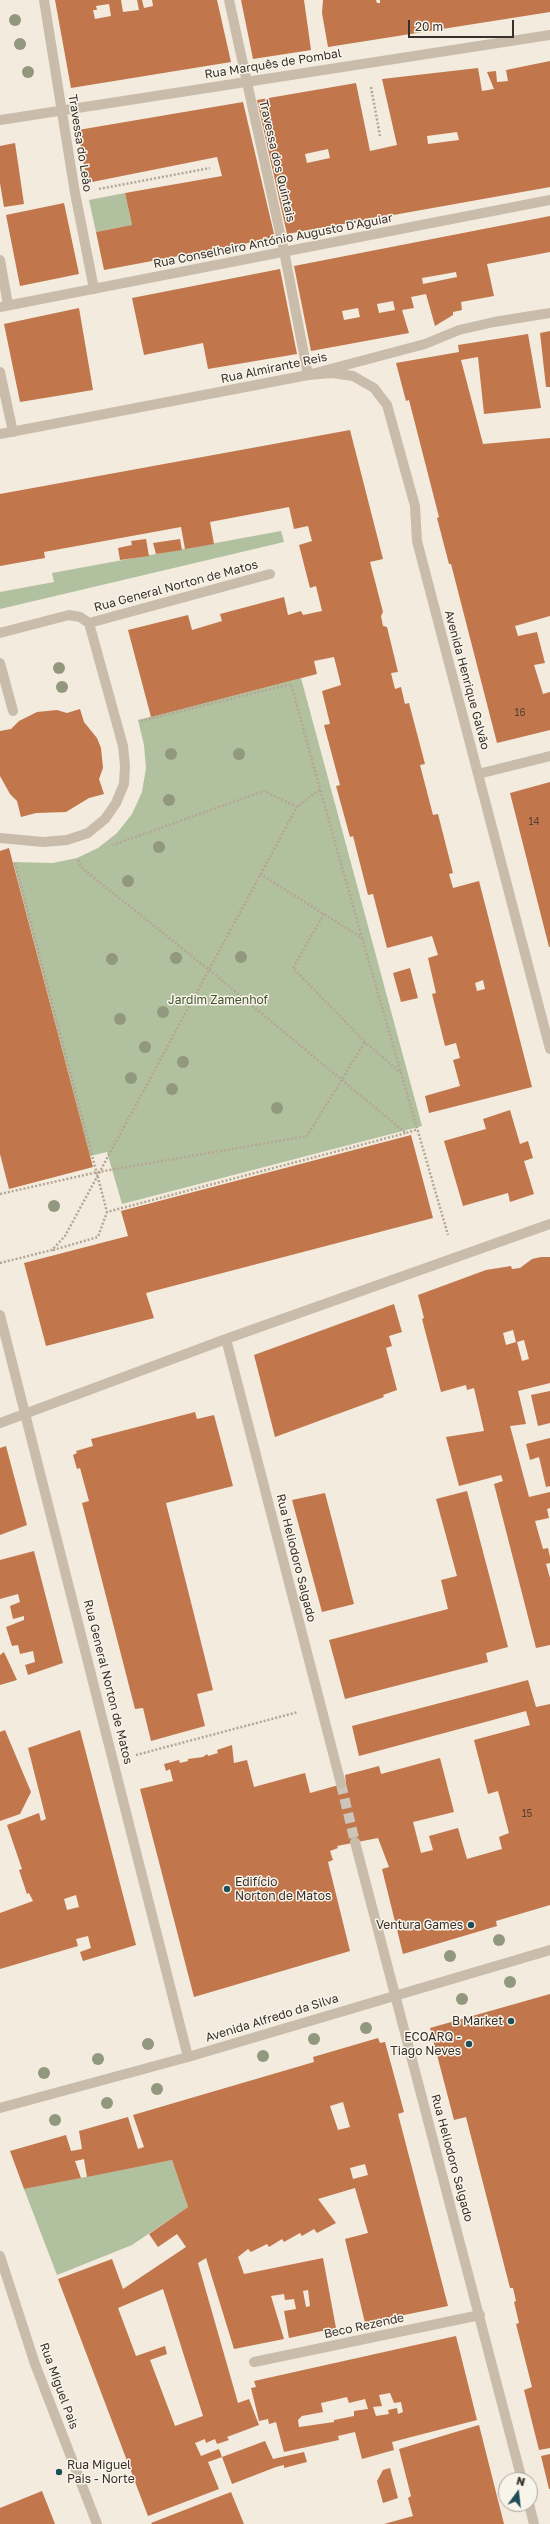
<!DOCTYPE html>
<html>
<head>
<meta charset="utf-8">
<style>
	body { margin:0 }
	#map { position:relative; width:550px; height:2524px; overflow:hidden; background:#f2ebde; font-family:"Golos Text",sans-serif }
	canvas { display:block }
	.north { position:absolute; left:498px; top:2472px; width:40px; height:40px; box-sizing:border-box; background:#f9f4ea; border:1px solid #aba59d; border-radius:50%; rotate:15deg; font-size:11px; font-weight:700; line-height:16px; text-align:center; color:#372f29 }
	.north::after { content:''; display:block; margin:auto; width:14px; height:18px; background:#204e57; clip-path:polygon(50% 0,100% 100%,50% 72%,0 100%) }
	.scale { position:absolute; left:408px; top:20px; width:106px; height:18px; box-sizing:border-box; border:2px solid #372f29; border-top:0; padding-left:5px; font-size:12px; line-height:14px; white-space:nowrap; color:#372f29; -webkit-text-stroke:3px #f9f4ea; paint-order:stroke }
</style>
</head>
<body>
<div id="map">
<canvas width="550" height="2524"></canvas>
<div class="north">N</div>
<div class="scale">20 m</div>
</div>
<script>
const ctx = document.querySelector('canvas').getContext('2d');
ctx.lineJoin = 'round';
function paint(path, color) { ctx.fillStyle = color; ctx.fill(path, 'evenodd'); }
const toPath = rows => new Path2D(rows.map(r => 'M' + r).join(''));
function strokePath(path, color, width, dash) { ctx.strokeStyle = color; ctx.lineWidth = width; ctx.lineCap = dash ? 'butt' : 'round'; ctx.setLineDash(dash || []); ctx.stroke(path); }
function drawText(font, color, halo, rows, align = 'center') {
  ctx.font = font + ' "Golos Text",sans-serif'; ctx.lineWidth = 3; ctx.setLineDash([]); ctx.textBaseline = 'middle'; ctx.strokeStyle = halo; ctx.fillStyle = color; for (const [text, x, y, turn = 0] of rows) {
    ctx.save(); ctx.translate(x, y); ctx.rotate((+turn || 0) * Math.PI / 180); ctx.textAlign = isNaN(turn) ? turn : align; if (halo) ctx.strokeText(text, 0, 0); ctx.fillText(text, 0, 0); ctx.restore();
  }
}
paint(toPath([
	[125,193,132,225,96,232,89,200],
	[281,531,284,542,0,609,0,592,54,582,52,573],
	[301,678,422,1126,122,1204,107,1152,90,1156,13,862,53,863,77,858,98,848,117,833,132,814,142,792,146,768,144,745,138,720],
	[172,2160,188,2207,132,2245,57,2275,24,2189]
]), '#b1c09e');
paint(toPath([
	[55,0,121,0,123,12,139,10,137,0,142,0,144,8,153,6,152,0,217,0,231,62,71,88],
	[109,4,111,16,95,19,93,10,97,10,96,6],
	[241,0,304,0,311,50,253,59],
	[323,0,376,0,377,3,380,3,380,0,550,0,550,12,328,47,322,13],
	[550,61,550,187,287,234,257,100,356,83,370,151,397,145,382,79,478,68,482,91,494,89,487,72,496,71,497,82,508,81,506,70],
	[457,132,459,140,428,144,427,136],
	[328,149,330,158,307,163,305,154],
	[243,102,275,238,104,270,96,232,132,225,125,193,222,176,217,157,87,183,78,130],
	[15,143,24,204,4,207,0,183,0,146],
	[64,203,79,274,20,286,6,215],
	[550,216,550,252,487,264,494,296,461,302,462,310,453,312,453,315,435,326,426,294,411,297,414,308,402,310,409,333,311,351,294,266],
	[456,272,457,277,423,284,422,278],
	[393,301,395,310,379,313,377,304],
	[358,308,360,317,344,320,342,311],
	[280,269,297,354,208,369,203,343,144,355,132,298],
	[79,308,93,390,20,402,4,324],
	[550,331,550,387,546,387,540,333],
	[528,334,541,408,484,414,478,357,461,360,483,444,550,438,550,616,515,626,518,636,537,632,545,663,534,665,543,694,550,692,550,730,497,743,451,564,449,564,437,518,439,517,409,400,406,401,396,363,459,352,458,345],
	[350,430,383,559,370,562,383,612,381,616,383,626,387,627,398,672,391,673,395,689,401,687,405,704,409,703,425,764,420,765,433,815,438,814,453,873,449,874,453,888,479,881,532,1087,429,1113,425,1096,460,1086,453,1060,460,1058,456,1043,445,1046,432,994,436,993,428,958,438,955,432,936,387,948,373,894,368,895,353,836,350,837,336,786,340,785,324,725,330,724,322,691,341,685,334,657,314,661,317,674,151,717,128,630,188,615,192,630,222,621,220,614,284,597,288,615,301,611,303,615,322,611,316,586,310,588,299,545,312,541,308,526,294,529,289,507,210,522,214,544,185,549,181,527,44,552,45,558,0,566,0,494],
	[483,980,485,989,477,991,475,983],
	[146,539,149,556,120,560,118,548,132,545,131,541],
	[180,539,182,550,156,554,153,543],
	[80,709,84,722,97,738,101,748,103,768,99,779,104,794,89,798,66,812,36,813,21,817,17,801,10,794,0,776,0,731,11,729,19,721,37,712,57,710,67,713],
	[550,782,550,947,549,947,510,793],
	[9,848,93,1167,9,1189,0,1154,0,851],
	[410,968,418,998,401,1002,393,973],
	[510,1110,520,1144,528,1141,533,1158,524,1161,534,1194,510,1202,508,1193,463,1206,444,1141,486,1129,483,1119],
	[411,1135,433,1218,146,1293,154,1318,46,1346,24,1263,128,1236,121,1211],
	[541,1257,550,1257,550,1383,518,1391,526,1424,510,1426,529,1497,550,1492,550,1508,547,1509,549,1518,535,1521,543,1549,548,1548,550,1557,550,1563,546,1564,550,1578,550,1645,536,1648,494,1484,503,1481,501,1475,459,1486,446,1437,484,1431,474,1388,467,1390,466,1385,441,1392,422,1319,424,1318,418,1295,486,1270,511,1266,512,1269,520,1268,532,1259],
	[513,1330,516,1342,506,1345,503,1333],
	[524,1340,529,1359,522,1361,517,1342],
	[394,1304,402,1332,389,1336,392,1346,386,1348,397,1390,383,1395,384,1397,275,1437,254,1355],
	[550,1391,550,1423,538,1426,531,1395],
	[195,1412,197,1419,214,1415,233,1486,166,1503,213,1690,197,1694,205,1726,151,1741,143,1708,135,1709,82,1503,89,1501,80,1468,77,1469,73,1455,77,1453,76,1451,93,1446,91,1439],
	[550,1438,550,1486,546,1487,539,1457,530,1460,526,1444],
	[6,1446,27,1525,0,1535,0,1448],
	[467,1491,508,1647,486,1653,488,1662,345,1699,329,1640,448,1609,441,1580,457,1576,436,1499],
	[325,1493,354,1604,322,1612,292,1500],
	[34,1551,63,1663,28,1675,25,1665,35,1662,33,1651,20,1654,18,1645,12,1646,6,1627,24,1620,24,1616,13,1619,10,1606,20,1602,18,1594,0,1599,0,1560],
	[4,1652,17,1680,0,1685,0,1655],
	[528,1680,536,1707,550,1704,550,1905,496,1921,497,1926,403,1954,382,1869,389,1867,378,1838,337,1846,338,1848,330,1851,333,1860,328,1862,350,1951,194,1997,140,1789,173,1781,170,1769,166,1771,164,1764,179,1760,180,1763,188,1761,188,1759,203,1757,207,1754,208,1756,218,1753,217,1750,232,1745,234,1763,247,1760,254,1787,305,1773,310,1793,346,1783,345,1775,379,1766,381,1774,440,1758,454,1812,413,1822,421,1853,433,1850,429,1836,458,1828,467,1859,502,1849,499,1837,509,1833,498,1791,488,1794,474,1740,530,1725,526,1711,359,1756,352,1726],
	[5,1730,31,1792,20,1814,0,1821,0,1732],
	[80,1730,136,1945,83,1961,80,1952,91,1948,88,1936,76,1939,78,1946,0,1969,0,1913,33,1901,29,1893,27,1894,19,1870,22,1869,7,1825,39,1813,41,1821,46,1819,28,1748],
	[76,1895,79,1907,67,1910,64,1899],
	[550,1994,550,2448,539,2450,524,2390,532,2387,516,2324,519,2323,514,2302,516,2301,513,2288,510,2288,466,2117,454,2120,430,2028],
	[378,2038,380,2043,385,2042,404,2112,398,2114,448,2306,365,2323,345,2239,368,2233,355,2188,318,2199,336,2223,317,2233,314,2229,302,2236,300,2233,284,2242,282,2239,269,2247,267,2244,251,2252,248,2249,238,2257,244,2274,323,2258,336,2328,289,2338,284,2311,296,2309,294,2299,285,2300,284,2294,271,2296,284,2339,234,2349,206,2258,198,2263,238,2403,249,2399,259,2425,227,2437,229,2440,217,2444,215,2439,206,2443,205,2439,195,2443,201,2456,219,2449,222,2457,208,2462,219,2489,148,2516,58,2279,112,2259,123,2289,186,2247,177,2234,158,2247,149,2234,188,2207,172,2160,87,2177,84,2159,80,2160,75,2161,81,2178,24,2189,10,2151,66,2135,71,2151,82,2149,79,2131,128,2117,138,2149,144,2147,133,2115,314,2062,313,2057],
	[343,2102,350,2127,338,2130,330,2106],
	[365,2164,368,2175,353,2179,350,2168],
	[163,2289,203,2416,175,2426,150,2360,167,2354,165,2346,136,2356,118,2308],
	[308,2290,310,2306,306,2307,303,2291],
	[456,2336,477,2420,392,2442,394,2450,362,2459,355,2432,338,2436,339,2440,284,2452,276,2422,269,2424,268,2419,259,2421,251,2388,256,2387,254,2381],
	[390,2393,394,2403,401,2402,403,2412,398,2414,397,2408,388,2410,389,2414,376,2416,373,2407,382,2406,379,2395],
	[347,2397,349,2403,365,2399,368,2409,354,2411,354,2416,334,2420,334,2422,299,2427,298,2420,302,2416,323,2412,321,2403],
	[479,2425,504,2524,384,2524,413,2516,408,2498,411,2496,399,2449],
	[265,2441,273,2459,304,2452,307,2462,284,2468,284,2465,276,2467,232,2484,222,2457],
	[550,2454,550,2489,549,2489,541,2456],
	[390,2468,398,2498,383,2503,377,2481,383,2470],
	[42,2491,55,2524,0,2524,0,2508],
	[231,2492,244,2524,152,2524,151,2523]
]), '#c1764c');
strokePath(toPath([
	[341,1784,355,1842]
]), '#cdc5ba', 10, [10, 5]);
strokePath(toPath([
	[371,87,380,136],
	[99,189,210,168],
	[141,721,291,684,320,789],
	[78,860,82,868,208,969,406,1133,418,1129],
	[15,863,107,1212],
	[260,874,362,938,320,789,297,807],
	[324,914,293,968,365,1042,401,1073],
	[362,938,448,1235],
	[0,1194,98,1172,307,1136,365,1042],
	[53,1250,98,1237,107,1212,406,1133],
	[0,1263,52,1250,65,1236,297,807,264,791,113,845],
	[136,1755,298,1712]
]), '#b5a694', 2.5, [2, 2]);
strokePath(toPath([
	[254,2362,480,2315]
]), '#cabcaa', 10);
strokePath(toPath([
	[44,0,75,193,94,289],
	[229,0,284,251,308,375],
	[0,260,8,305],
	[0,372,13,432]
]), '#cabcaa', 10);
strokePath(toPath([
	[0,120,550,35],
	[0,307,550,200],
	[308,375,332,373,353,376,374,388,387,405,415,506,417,541,550,1049],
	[0,434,308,375,425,344,459,330,494,322,550,313],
	[0,633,69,615,80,617,89,623],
	[0,663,13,711],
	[478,774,550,756],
	[0,838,43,842,67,840,88,833,105,819,116,803,124,784,125,766,123,746,89,623,270,574],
	[0,1315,188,2057],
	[226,1339,341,1784],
	[0,1423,226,1339,550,1224],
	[355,1842,522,2480],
	[529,2504,534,2524]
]), '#cabcaa', 10);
strokePath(toPath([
	[0,2108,188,2057,550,1950],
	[0,2256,35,2364,97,2524]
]), '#cabcaa', 10);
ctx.fillStyle = '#91987d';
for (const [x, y] of [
	[15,20],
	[20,44],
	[28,72],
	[59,668],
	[62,687],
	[171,754],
	[239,754],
	[169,800],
	[159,847],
	[128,881],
	[241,957],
	[176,958],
	[112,959],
	[163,1012],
	[120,1019],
	[145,1047],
	[183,1062],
	[131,1078],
	[172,1089],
	[277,1108],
	[54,1206],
	[499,1940],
	[450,1956],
	[510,1982],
	[462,1999],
	[366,2028],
	[314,2039],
	[148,2044],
	[263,2056],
	[98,2059],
	[44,2073],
	[157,2089],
	[107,2103],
	[55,2120]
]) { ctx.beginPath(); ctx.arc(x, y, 6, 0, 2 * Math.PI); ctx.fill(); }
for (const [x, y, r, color] of [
	[227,1889,4,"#204e57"],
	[471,1925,4,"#204e57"],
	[511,2021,4,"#204e57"],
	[469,2044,4,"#204e57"],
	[59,2472,4,"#204e57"]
]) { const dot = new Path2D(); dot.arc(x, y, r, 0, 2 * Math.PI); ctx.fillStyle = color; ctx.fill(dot); strokePath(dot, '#f9f4ea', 1.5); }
drawText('10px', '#5a4132', null, [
	["16",520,713],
	["14",534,822],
	["15",527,1814]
]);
drawText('12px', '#372f29', '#f9f4ea', [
	["Rua Marquês de Pombal",273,64,-9],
	["Travessa do Leão",80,143,81],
	["Travessa dos Quintais",277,161,77],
	["Rua Conselheiro António Augusto D'Aguiar",273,241,-11],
	["Rua Almirante Reis",274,368,-12],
	["Rua General Norton de Matos",176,586,-15],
	["Avenida Henrique Galvão",467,680,75],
	["Rua Heliodoro Salgado",296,1558,76],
	["Rua General Norton de Matos",108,1682,76],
	["Avenida Alfredo da Silva",272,2018,-17],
	["Rua Heliodoro Salgado",452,2158,75],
	["Beco Rezende",364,2326,-12],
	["Rua Miguel Pais",59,2386,70]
]);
drawText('12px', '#42552e', '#f9f4ea', [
	["Jardim Zamenhof",218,1000]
]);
drawText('12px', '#372f29', '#f9f4ea', [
	["Edifício",235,1882,"left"],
	["Norton de Matos",235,1896,"left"],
	["Ventura Games",463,1925],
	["B Market",503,2021],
	["ECOARQ -",461,2037],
	["Tiago Neves",461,2051],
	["Rua Miguel",67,2465,"left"],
	["Pais - Norte",67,2479,"left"]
], 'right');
</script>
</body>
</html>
